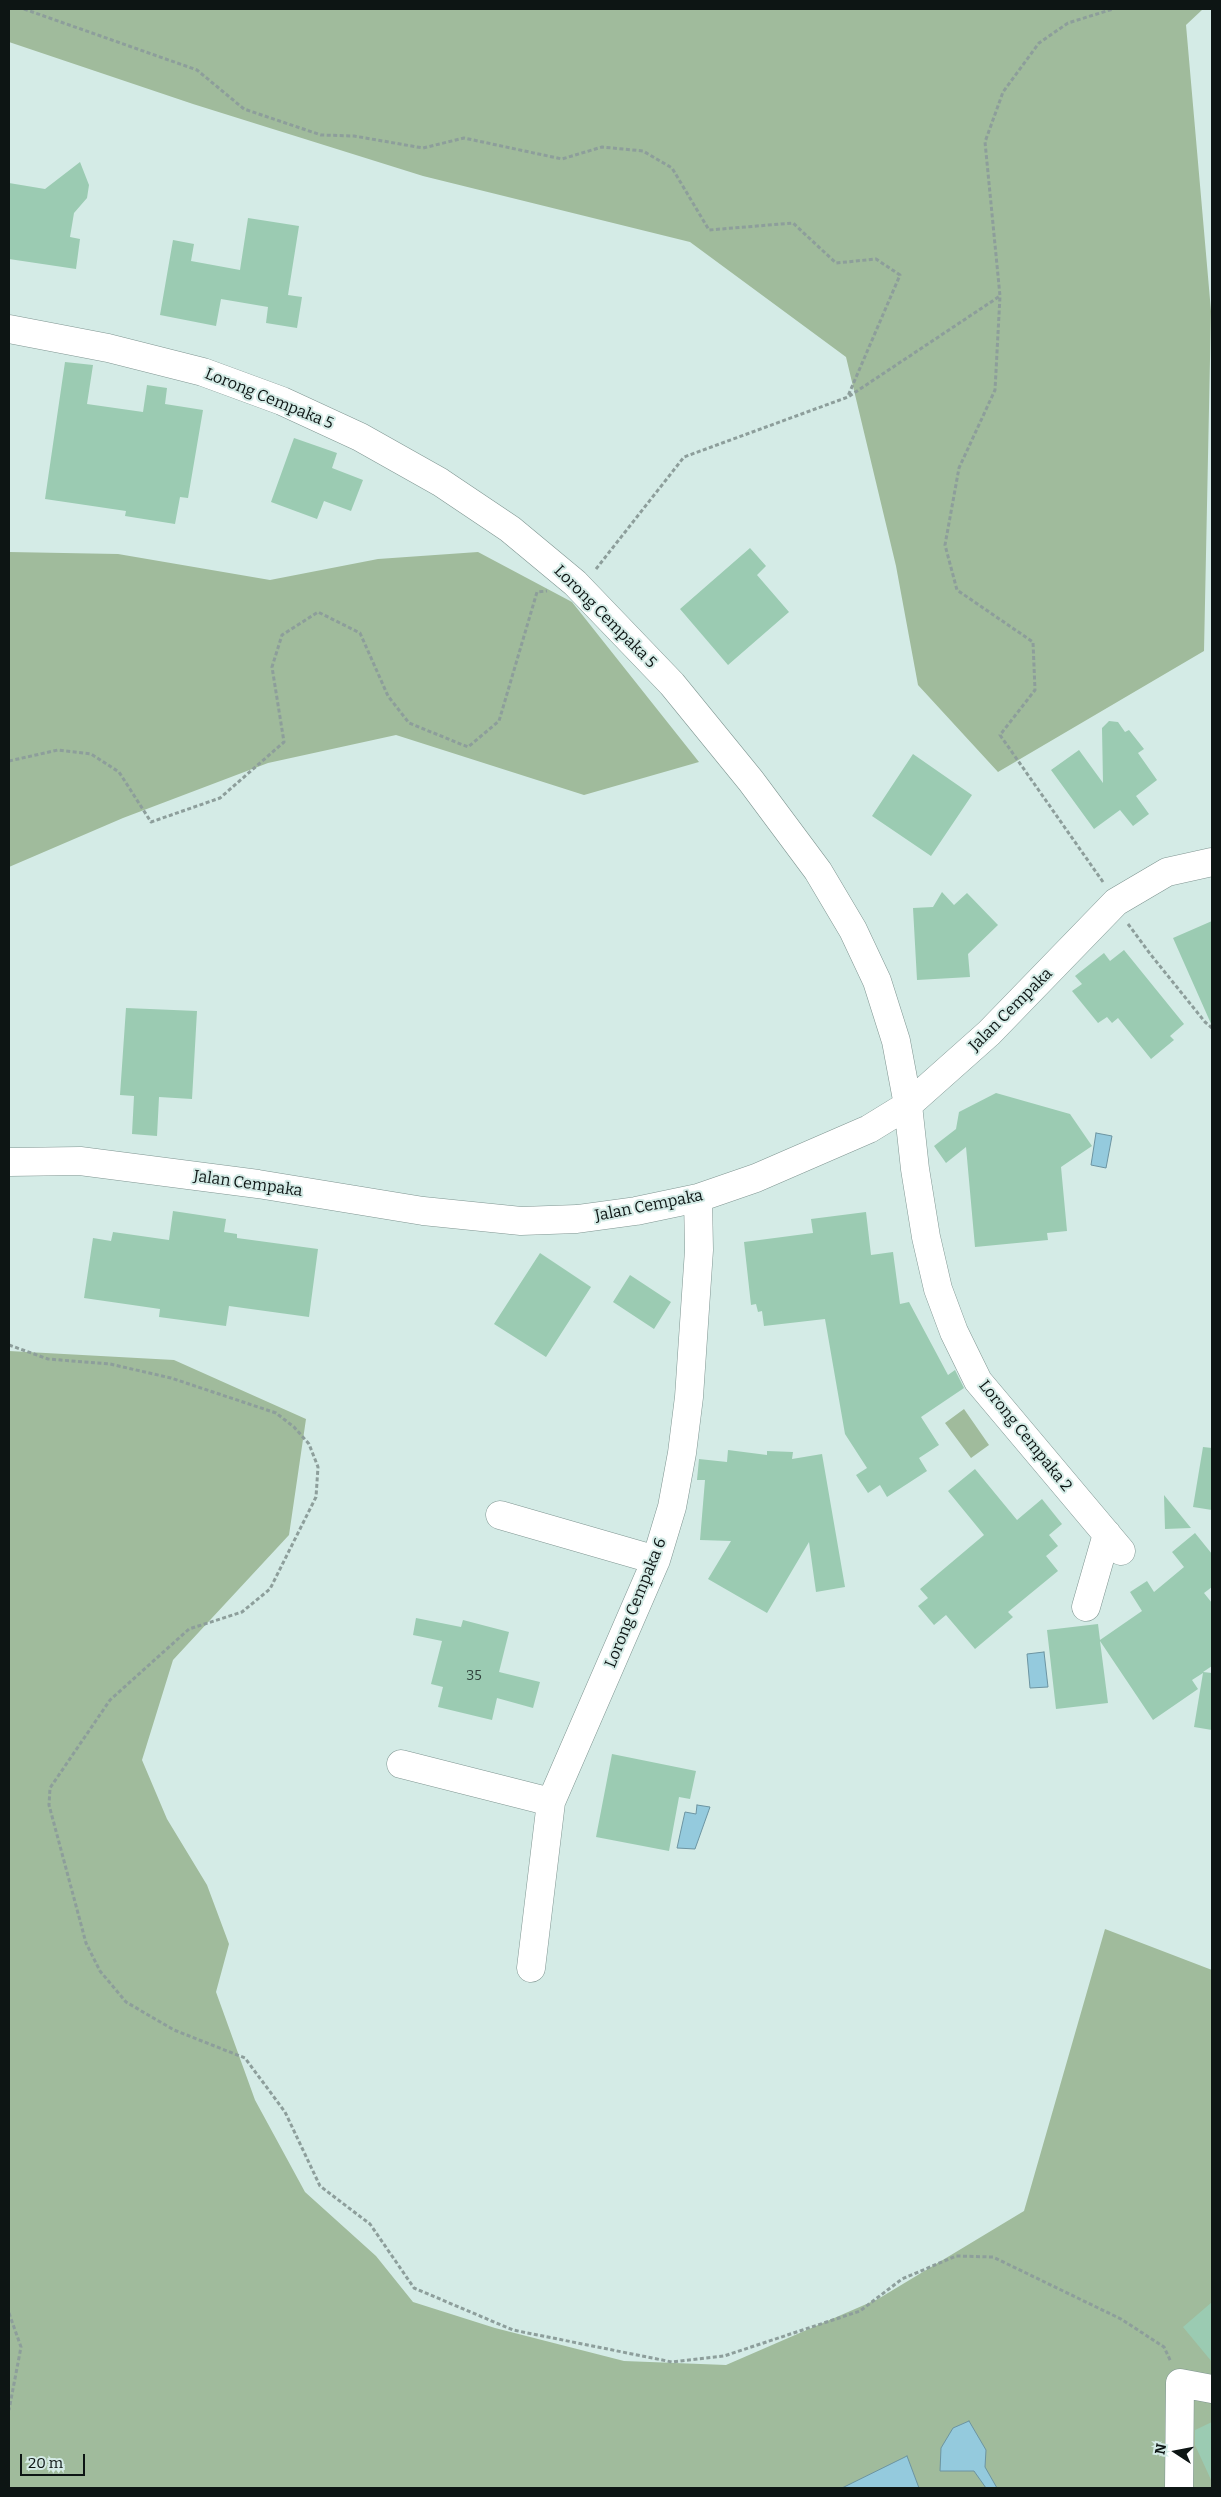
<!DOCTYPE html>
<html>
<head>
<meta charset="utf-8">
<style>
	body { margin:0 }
	#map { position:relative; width:1221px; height:2497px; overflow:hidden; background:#d4ebe6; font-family:Bitter,serif }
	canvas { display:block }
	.frame { position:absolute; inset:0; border:10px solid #0d1514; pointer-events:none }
	.north { position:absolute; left:1151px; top:2427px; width:50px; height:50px; -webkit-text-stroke:4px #d4ebe6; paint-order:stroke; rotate:281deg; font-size:14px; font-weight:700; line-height:20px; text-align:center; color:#0d1514 }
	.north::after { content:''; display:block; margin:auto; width:18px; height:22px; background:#0d1514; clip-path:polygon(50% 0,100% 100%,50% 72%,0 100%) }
	.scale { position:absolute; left:20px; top:2454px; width:65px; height:22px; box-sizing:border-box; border:2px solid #0d1514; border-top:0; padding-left:6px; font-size:15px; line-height:18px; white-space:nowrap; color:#0d1514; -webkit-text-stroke:4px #d4ebe6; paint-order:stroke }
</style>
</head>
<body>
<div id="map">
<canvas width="1221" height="2497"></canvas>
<div class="frame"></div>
<div class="north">N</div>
<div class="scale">20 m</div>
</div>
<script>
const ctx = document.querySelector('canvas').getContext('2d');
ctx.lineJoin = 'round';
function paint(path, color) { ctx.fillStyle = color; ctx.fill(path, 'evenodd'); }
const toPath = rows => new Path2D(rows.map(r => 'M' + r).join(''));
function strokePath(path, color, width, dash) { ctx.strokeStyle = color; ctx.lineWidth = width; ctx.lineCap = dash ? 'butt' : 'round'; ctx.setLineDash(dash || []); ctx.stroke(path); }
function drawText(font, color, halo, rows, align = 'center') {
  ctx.font = font + ' Bitter,serif'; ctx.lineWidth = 4; ctx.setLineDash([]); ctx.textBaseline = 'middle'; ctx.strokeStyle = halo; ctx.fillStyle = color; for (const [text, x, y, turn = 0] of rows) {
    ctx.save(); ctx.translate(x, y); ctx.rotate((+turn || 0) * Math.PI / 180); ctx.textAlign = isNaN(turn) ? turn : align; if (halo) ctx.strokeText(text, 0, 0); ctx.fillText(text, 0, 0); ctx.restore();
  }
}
paint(toPath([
	[9,9,1203,9,1186,25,1211,311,1204,651,998,772,918,685,896,566,846,357,690,242,423,176,193,104,9,42],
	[9,552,118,554,270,580,378,559,478,552,572,602,699,762,584,795,396,735,268,763,123,818,9,867],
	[9,1351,174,1360,306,1419,289,1535,173,1660,142,1760,167,1819,207,1885,229,1944,216,1992,255,2100,305,2192,376,2256,413,2302,495,2328,624,2361,726,2365,878,2299,1024,2211,1105,1929,1212,1970,1212,2488,9,2488],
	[964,1409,989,1445,971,1458,945,1423]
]), '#a0bb9c');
const water = toPath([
	[1096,1133,1112,1136,1106,1168,1091,1165,1096,1133],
	[1044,1652,1048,1687,1030,1688,1027,1654,1044,1652],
	[697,1805,710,1807,695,1849,677,1848,685,1812,696,1814,697,1805],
	[969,2421,986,2450,985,2467,997,2488,986,2488,974,2471,940,2471,941,2448,953,2428,969,2421],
	[907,2456,919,2488,842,2488,907,2456]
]);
paint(water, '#94cadd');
strokePath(water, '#6c94a1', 1);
paint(toPath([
	[80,162,89,185,87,198,74,213,70,237,80,239,76,269,9,259,9,183,45,189],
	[248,218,299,226,288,295,302,297,297,328,266,323,268,307,221,299,216,326,160,315,173,240,194,244,191,261,240,270],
	[65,362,93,365,87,404,143,412,147,385,167,388,165,404,203,410,188,498,180,497,175,524,125,516,126,511,45,499],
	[294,438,337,453,332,468,363,480,351,511,324,501,317,519,271,502],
	[750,548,766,566,757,575,789,612,728,665,680,609],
	[1109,721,1118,722,1125,732,1129,730,1144,749,1138,753,1157,780,1136,796,1149,814,1133,826,1120,810,1094,829,1051,770,1079,750,1103,783,1102,728],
	[913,754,972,795,931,856,872,816],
	[942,892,954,905,967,893,998,925,968,954,970,977,917,980,913,908,933,907],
	[1212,921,1212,1026,1173,938],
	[1124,950,1184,1024,1170,1036,1174,1040,1151,1059,1118,1018,1112,1023,1107,1017,1098,1023,1072,991,1082,984,1075,976,1104,953,1110,961],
	[126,1008,197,1011,192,1099,159,1097,157,1136,132,1134,134,1096,120,1095],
	[996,1093,1070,1114,1092,1146,1061,1167,1067,1231,1047,1233,1048,1240,975,1247,966,1147,946,1163,934,1146,956,1129,959,1112],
	[173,1211,226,1219,224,1232,237,1234,237,1238,318,1249,309,1317,229,1306,226,1326,159,1317,160,1309,84,1298,93,1238,111,1241,113,1232,169,1240],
	[866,1212,871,1255,893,1252,900,1304,909,1302,948,1375,955,1370,964,1388,921,1417,939,1445,919,1458,927,1471,887,1497,880,1485,868,1493,856,1475,867,1468,845,1434,825,1319,764,1326,762,1311,758,1312,756,1304,751,1305,744,1242,813,1233,811,1219],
	[540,1253,591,1287,546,1357,494,1324],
	[630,1275,671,1302,654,1329,613,1302],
	[1203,1447,1212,1448,1212,1510,1193,1507],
	[728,1450,767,1455,767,1451,793,1452,792,1459,822,1454,845,1587,816,1592,809,1542,767,1613,708,1579,731,1541,700,1540,705,1480,697,1480,699,1459,727,1462],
	[975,1469,1017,1520,1042,1499,1062,1524,1049,1535,1058,1546,1046,1556,1058,1571,1008,1612,1013,1617,975,1649,946,1615,934,1625,918,1606,928,1598,920,1589,984,1535,948,1491],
	[1164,1495,1191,1528,1165,1529],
	[1195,1533,1212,1554,1212,1587,1204,1593,1212,1603,1212,1666,1203,1672,1212,1673,1212,1730,1194,1727,1203,1673,1192,1680,1198,1689,1153,1720,1100,1641,1108,1703,1056,1709,1047,1630,1098,1624,1100,1640,1142,1611,1130,1592,1147,1581,1154,1592,1184,1567,1172,1552],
	[416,1618,461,1627,463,1620,509,1632,499,1672,540,1682,533,1708,497,1698,492,1720,438,1707,443,1687,431,1684,442,1641,413,1635],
	[612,1754,696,1771,690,1799,679,1797,669,1851,596,1837],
	[1212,2302,1212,2362,1183,2327],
	[1212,2422,1212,2482,1195,2445,1195,2430]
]), '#9bcbb2');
const minor = toPath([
	[9,329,108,348,203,372,282,401,360,437,440,482,510,529,575,583,672,684,751,781,818,871,853,930,877,981,896,1041,908,1105,915,1169,926,1237,938,1289,954,1332,978,1381,1121,1551],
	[9,1162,80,1161,258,1184,423,1211,521,1221,577,1219,636,1211,698,1198,756,1178,869,1129,908,1105,989,1033,1116,902,1167,872,1212,862],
	[500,1515,656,1560],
	[1086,1607,1107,1534],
	[401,1764,551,1802],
	[531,1968,551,1802,656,1560,672,1507,682,1453,689,1397,699,1250,698,1198],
	[1179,2488,1180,2383,1212,2389]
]);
strokePath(minor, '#7f9591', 29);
strokePath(toPath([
	[24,9,197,70,244,109,321,135,354,136,423,148,464,138,562,159,602,147,643,151,672,168,709,230,793,223,836,263,876,259,900,275,848,396],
	[596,569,684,457,848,397,1000,296],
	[9,761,58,750,91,754,119,772,151,822,220,798,284,742,272,667,282,635,318,612,360,633,388,696,409,723,468,747,499,721,537,592,547,591],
	[1103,882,1000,735,1035,690,1033,642,957,590,945,545,959,468,995,390,1000,296,985,142,1003,92,1039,43,1068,23,1113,9],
	[1128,924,1151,955,1205,1022,1212,1028],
	[9,1345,48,1359,110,1364,171,1378,276,1413,294,1427,309,1444,318,1467,316,1497,270,1589,242,1612,189,1629,110,1700,50,1788,49,1805,86,1943,100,1971,126,2002,174,2030,245,2058,285,2112,320,2186,370,2224,414,2288,513,2330,672,2362,724,2356,860,2311,902,2279,956,2256,993,2257,1121,2319,1164,2347,1171,2362],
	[9,2313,21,2347,9,2410]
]), '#8d9e9b', 3, [4, 2.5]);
strokePath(minor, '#fff', 28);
drawText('14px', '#30423c', null, [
	["35",474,1676]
]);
drawText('16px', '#0d1514', '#d4ebe6', [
	["Lorong Cempaka 5",269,399,22],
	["Lorong Cempaka 5",605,617,45],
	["Jalan Cempaka",1011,1010,-45],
	["Jalan Cempaka",248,1184,8],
	["Jalan Cempaka",649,1206,-11],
	["Lorong Cempaka 2",1025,1436,51],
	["Lorong Cempaka 6",636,1603,-68]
]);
</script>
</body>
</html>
